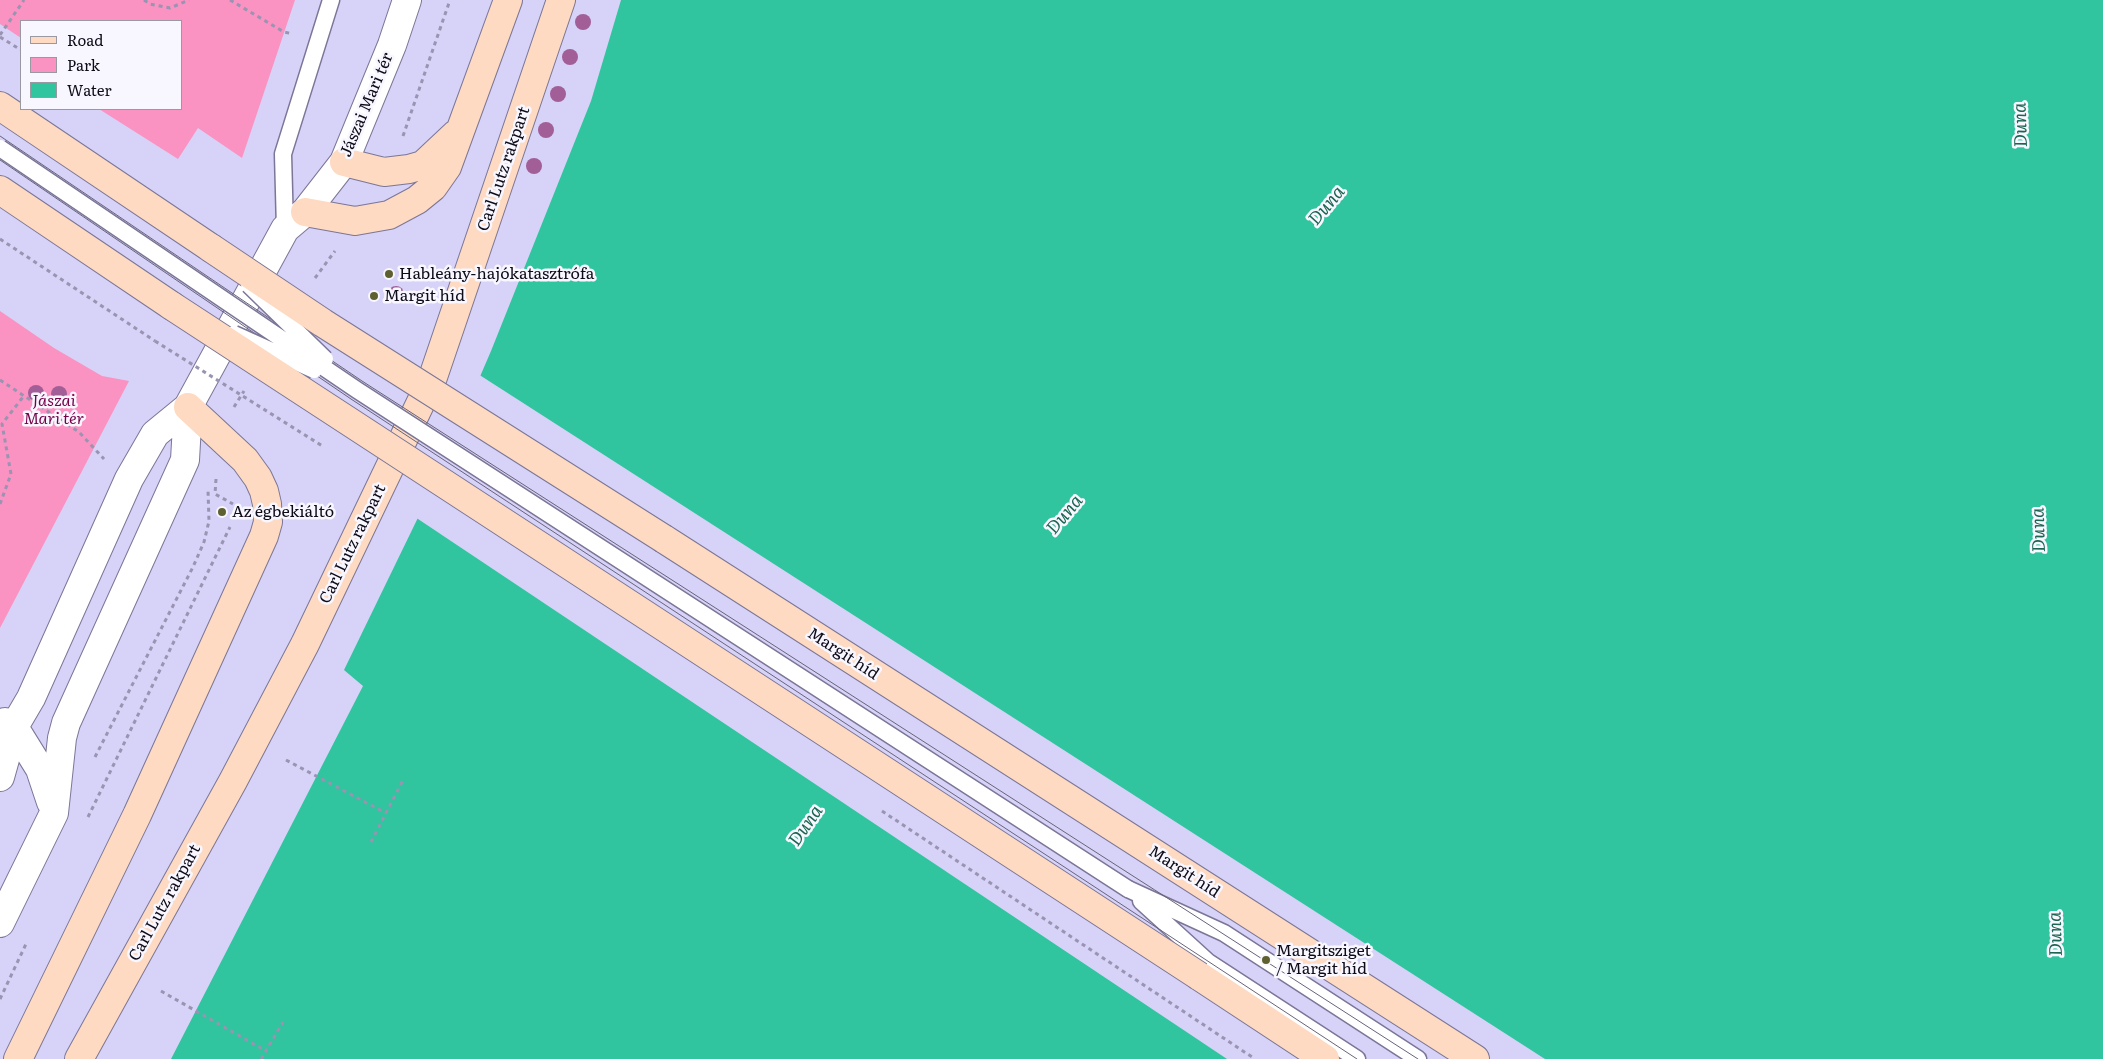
<!DOCTYPE html>
<html>
<head>
<meta charset="utf-8">
<style>
	body { margin:0 }
	#map { position:relative; width:2103px; height:1059px; overflow:hidden; background:#d7d2f7; font-family:Literata,serif }
	canvas { display:block }
	.legend { position:absolute; left:20px; top:20px; width:162px; height:90px; box-sizing:border-box; background:#f8f7ff; border:1px solid #9a99a2; margin:0; padding:6px 9px; list-style:none; font-size:15px; color:#0d0b17 }
	.legend li { display:flex; align-items:center; gap:10px; height:25px }
	.legend b { width:25px; border:1px solid #9a99a2 }
</style>
</head>
<body>
<div id="map">
<canvas width="2103" height="1059"></canvas>
<ul class="legend">
<li><b style="height:6px;background:#fddac1"></b>Road</li>
<li><b style="height:14px;background:#fa92c2"></b>Park</li>
<li><b style="height:14px;background:#30c49f"></b>Water</li>
</ul>
</div>
<script>
const ctx = document.querySelector('canvas').getContext('2d');
ctx.lineJoin = 'round';
function paint(path, color) { ctx.fillStyle = color; ctx.fill(path, 'evenodd'); }
const toPath = rows => new Path2D(rows.map(r => 'M' + r).join(''));
function strokePath(path, color, width, dash) { ctx.strokeStyle = color; ctx.lineWidth = width; ctx.lineCap = dash ? 'butt' : 'round'; ctx.setLineDash(dash || []); ctx.stroke(path); }
function drawText(font, color, halo, rows, align = 'center') {
  ctx.font = font + ' Literata,serif'; ctx.lineWidth = 5; ctx.setLineDash([]); ctx.textBaseline = 'middle'; ctx.strokeStyle = halo; ctx.fillStyle = color; for (const [text, x, y, turn = 0] of rows) {
    ctx.save(); ctx.translate(x, y); ctx.rotate((+turn || 0) * Math.PI / 180); ctx.textAlign = isNaN(turn) ? turn : align; if (halo) ctx.strokeText(text, 0, 0); ctx.fillText(text, 0, 0); ctx.restore();
  }
}
paint(toPath([
	[0,0,295,0,242,158,198,128,178,159,99,109,181,109,181,21,21,21,21,38,0,24],
	[0,311,54,348,102,376,129,381,0,628]
]), '#fa92c2');
paint(toPath([
	[621,0,2103,0,2103,1059,171,1059,363,686,344,670,429,495,491,351,591,101]
]), '#30c49f');
paint(toPath([
	[478,374,1545,1059,1227,1059,415,517]
]), '#d7d2f7');
const lane = toPath([
	[285,229,283,154,331,0],
	[1128,889,1224,933,1418,1059],
	[1141,901,1208,962,1357,1059]
]);
const street = toPath([
	[5,722,14,727,40,769,51,802],
	[0,777,14,727,31,698,129,479,155,434,188,407,285,229,305,212,344,162,392,45,407,0],
	[0,923,54,813,62,738,66,723,185,460,188,407]
]);
const secondary = toPath([
	[0,106,211,248],
	[344,162,384,172,409,169,423,165,456,134],
	[0,190,172,306],
	[305,212,355,221,389,215,417,200,433,187,447,167,508,0],
	[664,539,1475,1059],
	[1199,976,1325,1059],
	[18,1059,137,815,264,536,268,522,267,504,264,491,258,478,245,460,188,407],
	[79,1059,233,781,305,644,433,377,561,0]
]);
strokePath(lane, '#7b7697', 19);
strokePath(street, '#7b7697', 30);
strokePath(secondary, '#7b7697', 30);
strokePath(toPath([
	[144,0,150,4,170,8,189,0],
	[230,0,284,32,293,34],
	[0,35,24,0],
	[0,37,21,50],
	[403,136,450,0],
	[0,239,155,341],
	[315,278,335,251],
	[0,380,79,432,104,459],
	[234,407,244,391],
	[216,479,215,494,233,504],
	[0,504,11,474,2,424,23,397],
	[95,757,193,567,204,542,209,521,208,490],
	[286,760,386,813],
	[88,817,230,527],
	[371,842,404,778],
	[161,991,266,1051],
	[0,999,26,944],
	[261,1059,283,1022]
]), '#9894b1', 3, [4, 4]);
strokePath(lane, '#fff', 16);
strokePath(street, '#fff', 28);
strokePath(secondary, '#fddac1', 28);
strokePath(toPath([
	[0,136,362,381,1418,1059],
	[0,160,351,399,1357,1059]
]), '#67647b', 1);
const laneBridge = toPath([
	[0,148,357,390,1128,889],
	[249,285,325,359],
	[234,334,314,370]
]);
const secondaryBridge = toPath([
	[211,248,323,323,664,539],
	[172,306,1199,976]
]);
strokePath(laneBridge, '#7b7697', 19, []);
strokePath(secondaryBridge, '#7b7697', 30, []);
strokePath(toPath([
	[155,341,324,447],
	[882,811,1255,1059]
]), '#9894b1', 3, [4, 4]);
strokePath(laneBridge, '#fff', 16);
strokePath(secondaryBridge, '#fddac1', 28);
ctx.fillStyle = '#a15e97';
for (const [x, y] of [
	[583,22],
	[570,57],
	[558,94],
	[546,130],
	[534,166],
	[396,294],
	[36,393],
	[59,394]
]) { ctx.beginPath(); ctx.arc(x, y, 8, 0, 2 * Math.PI); ctx.fill(); }
for (const [x, y, r, color] of [
	[389,274,5,"#5e612f"],
	[374,296,5,"#5e612f"],
	[222,512,5,"#5e612f"],
	[1266,960,5,"#5e612f"]
]) { const dot = new Path2D(); dot.arc(x, y, r, 0, 2 * Math.PI); ctx.fillStyle = color; ctx.fill(dot); strokePath(dot, '#f8f7ff', 2); }
drawText('16px', '#0d0b17', '#f8f7ff', [
	["Jászai Mari tér",367,105,-67],
	["Carl Lutz rakpart",504,169,-71],
	["Carl Lutz rakpart",353,544,-64],
	["Margit híd",843,654,33],
	["Margit híd",1184,872,33],
	["Carl Lutz rakpart",165,903,-61]
]);
drawText('16px', '#0d0b17', '#f8f7ff', [
	["Hableány-hajókatasztrófa",399,274],
	["Margit híd",384,296],
	["Az égbekiáltó",232,512],
	["Margitsziget",1276,951],
	["/ Margit híd",1276,969]
], 'left');
drawText('italic 16px', '#750048', '#f8f7ff', [
	["Jászai",54,401],
	["Mari tér",54,419]
]);
drawText('italic 18px', '#1c6552', '#f8f7ff', [
	["Duna",2021,125,-92],
	["Duna",1327,206,-50],
	["Duna",1065,515,-50],
	["Duna",2039,530,-92],
	["Duna",806,826,-55],
	["Duna",2056,934,-92]
]);
</script>
</body>
</html>
